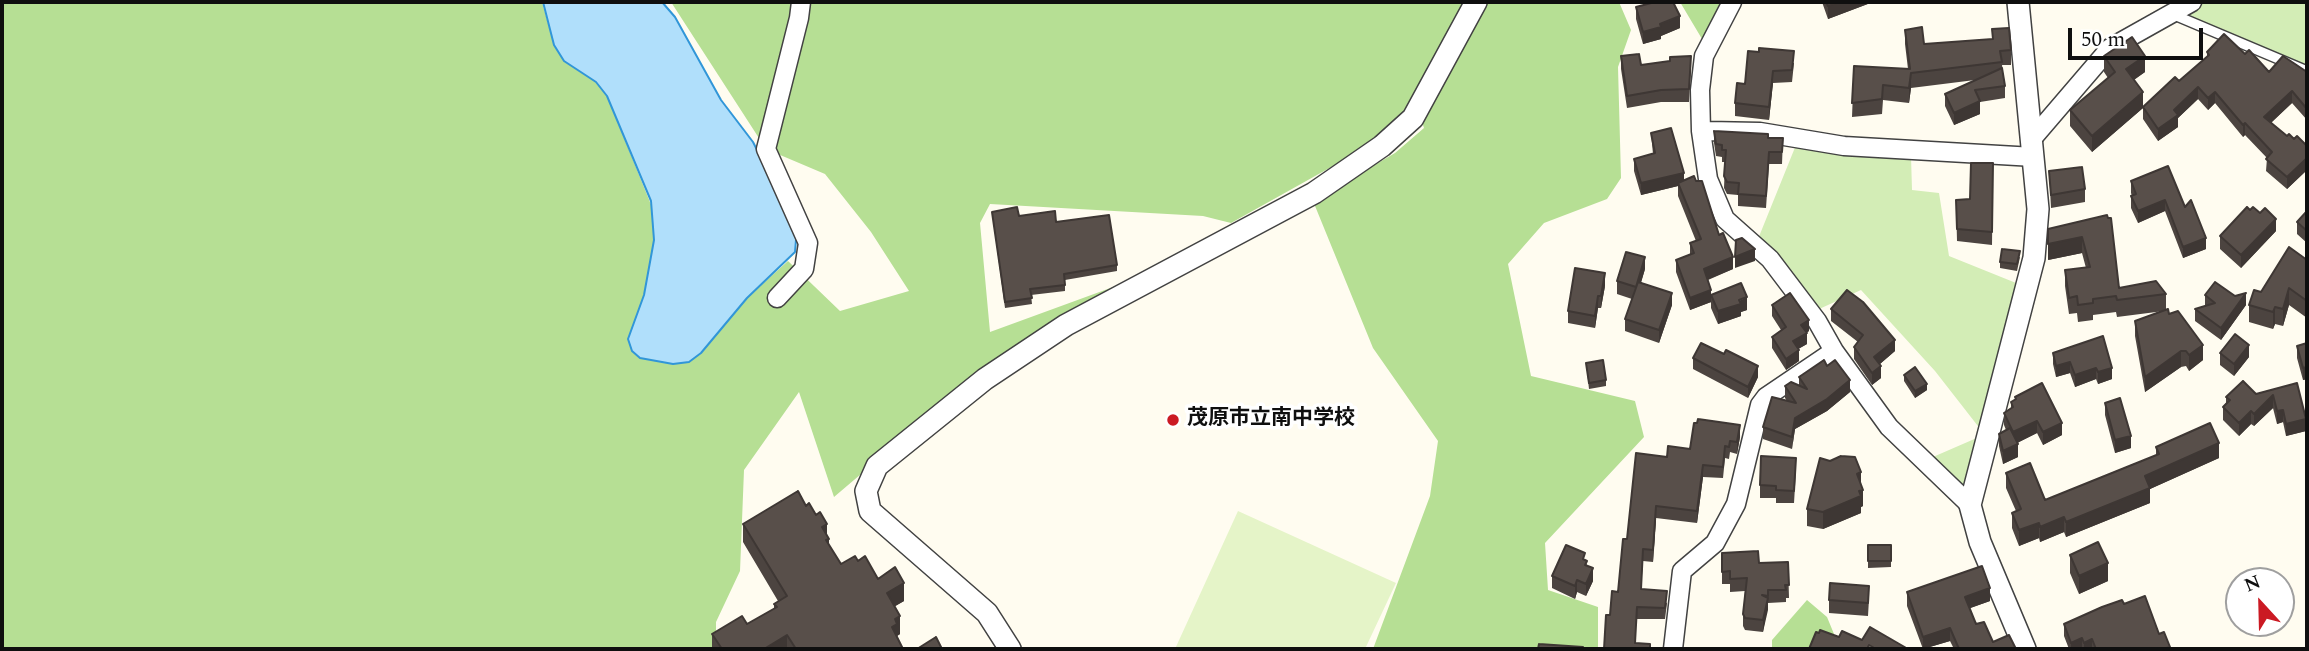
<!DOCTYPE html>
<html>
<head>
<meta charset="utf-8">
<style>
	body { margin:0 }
	#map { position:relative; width:2309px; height:651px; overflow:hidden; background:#fffcf0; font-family:Spectral,serif }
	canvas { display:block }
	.frame { position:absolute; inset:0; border:4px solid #0f0f0f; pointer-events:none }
	.north { position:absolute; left:2225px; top:567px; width:70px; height:70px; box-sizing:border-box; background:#fff; border:2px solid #9f9f9f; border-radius:50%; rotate:338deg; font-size:19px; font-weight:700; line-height:28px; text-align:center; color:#0f0f0f }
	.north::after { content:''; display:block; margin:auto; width:24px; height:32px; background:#cb1a23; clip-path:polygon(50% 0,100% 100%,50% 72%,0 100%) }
	.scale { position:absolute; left:2068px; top:28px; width:135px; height:32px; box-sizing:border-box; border:4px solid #0f0f0f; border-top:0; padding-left:9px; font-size:21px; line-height:24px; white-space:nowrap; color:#0f0f0f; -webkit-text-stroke:5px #fff; paint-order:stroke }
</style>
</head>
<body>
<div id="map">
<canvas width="2309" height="651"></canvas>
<div class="frame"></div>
<div class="north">N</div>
<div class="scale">50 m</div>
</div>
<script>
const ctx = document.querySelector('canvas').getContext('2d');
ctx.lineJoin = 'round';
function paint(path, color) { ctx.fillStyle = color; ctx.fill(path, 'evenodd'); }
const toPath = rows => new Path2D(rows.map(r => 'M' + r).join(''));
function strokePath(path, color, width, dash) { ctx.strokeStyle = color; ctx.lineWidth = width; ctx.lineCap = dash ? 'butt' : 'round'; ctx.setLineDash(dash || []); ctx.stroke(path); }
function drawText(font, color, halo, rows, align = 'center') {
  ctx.font = font + ' Spectral,"Noto Sans JP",serif'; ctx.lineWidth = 7; ctx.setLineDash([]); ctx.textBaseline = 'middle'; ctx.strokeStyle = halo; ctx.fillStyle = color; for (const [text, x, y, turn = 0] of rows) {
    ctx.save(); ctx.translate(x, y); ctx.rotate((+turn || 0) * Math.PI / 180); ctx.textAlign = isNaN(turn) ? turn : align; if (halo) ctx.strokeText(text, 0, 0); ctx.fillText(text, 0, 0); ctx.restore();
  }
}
paint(toPath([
	[2203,2,2307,2,2307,67,2190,18,2189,9],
	[1796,145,1911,156,1912,190,1939,193,1949,256,2021,285,1981,430,1935,371,1861,290,1817,310,1758,239],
	[1979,437,1970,486,1958,491,1926,460]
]), '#d3edb6');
paint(toPath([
	[2,2,542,2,554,45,564,61,596,82,607,96,652,207,654,240,644,295,628,340,632,351,701,353,747,298,788,261,840,311,909,291,871,232,825,174,766,149,671,2,1619,2,1631,30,1618,67,1621,178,1607,199,1544,223,1508,264,1531,376,1635,401,1644,437,1545,543,1548,590,1598,607,1598,649,1373,649,1430,496,1438,441,1373,348,1313,201,1395,153,1424,128,1416,103,1376,142,1231,223,1203,216,990,204,980,223,990,332,1135,279,1001,355,834,497,799,392,744,470,740,571,716,622,716,649,2,649],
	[1680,2,1725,2,1705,44],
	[1807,600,1827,617,1834,634,1812,649,1772,649,1772,640]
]), '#b6df94');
paint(toPath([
	[1238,511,1396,583,1365,649,1175,649]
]), '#e5f4c8');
const water = toPath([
	[543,2,662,2,675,17,721,100,753,142,797,228,795,252,747,298,701,353,689,362,673,364,640,358,632,351,628,339,644,295,654,240,651,201,607,96,596,82,564,61,554,45,543,2]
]);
paint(water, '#b0dffb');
strokePath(water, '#3196d8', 2);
const service = toPath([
	[2172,14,2307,71]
]);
const minor = toPath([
	[1732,2,1704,56,1700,90,1701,131,1708,179,1725,219,1770,259,1817,321,1834,351,1889,427,1970,505],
	[1708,131,1760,132,1844,146,2034,157],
	[2032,139,2110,48,2192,2],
	[777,298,804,269,808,243,766,149,799,18,801,2],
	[1673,649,1682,571,1715,543,1736,504,1760,405,1766,397,1834,351]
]);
const tertiary = toPath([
	[2018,2,2038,209,2034,258,1970,505,1980,542,2025,649],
	[1010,649,987,613,870,511,866,491,877,466,985,379,1066,325,1314,193,1382,146,1413,118,1476,2]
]);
strokePath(service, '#424242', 12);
strokePath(minor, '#424242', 21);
strokePath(tertiary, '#424242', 24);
strokePath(service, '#fff', 9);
strokePath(minor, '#fff', 18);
strokePath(tertiary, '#fff', 21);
paint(toPath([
	[1822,2,1873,2,1828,19],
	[1636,7,1680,28,1661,36,1661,39,1643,44,1636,19],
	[1905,30,1924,44,2011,50,2011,65,2002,65,2005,86,2005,98,1980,102,1980,114,1954,125,1945,106,1945,94,1975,80,1911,88,1909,103,1883,100,1882,114,1852,117,1854,66,1908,69,1905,44],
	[1748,51,1794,63,1792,82,1773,83,1769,120,1735,116,1735,103,1745,84],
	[2207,52,2245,54,2269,72,2307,72,2307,120,2292,103,2271,123,2287,136,2294,139,2307,146,2307,170,2287,189,2266,171,2267,158,2245,135,2243,137,2215,103,2208,110,2198,99,2178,118,2178,127,2158,141,2143,119,2143,107,2179,81,2207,57],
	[1621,56,1641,65,1691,69,1689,102,1661,102,1627,108,1621,69],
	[2104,56,2145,72,2134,80,2143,108,2092,152,2070,126,2070,110,2108,78,2104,72],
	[1714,131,1768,138,1783,138,1782,164,1769,164,1766,208,1738,206,1738,195,1727,194,1724,188,1725,162,1722,162,1722,157,1716,156,1714,143],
	[1651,133,1719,235,1733,269,1708,280,1711,302,1690,310,1676,272,1676,260,1690,255,1690,243,1696,241,1678,196,1678,186,1641,195,1634,171,1634,159,1653,154],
	[1993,163,1992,245,1957,241,1956,200,1970,199],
	[2049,171,2085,189,2085,202,2051,208],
	[2131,181,2185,207,2206,249,2183,258,2165,211,2138,223,2131,208,2131,196,2132,196,2131,193],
	[2307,211,2307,243,2297,234,2297,222],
	[992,212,1056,222,1117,265,1117,271,1065,280,1065,291,1031,295,1032,304,1005,308],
	[2107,215,2119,288,2166,294,2166,310,2203,360,2189,371,2186,366,2181,367,2145,392,2135,336,2135,321,2164,311,2117,317,2116,312,2093,315,2093,320,2078,322,2077,313,2069,314,2065,286,2065,270,2086,268,2082,253,2048,260],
	[2276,231,2241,268,2220,249,2220,236],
	[2020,257,2017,271,2000,268,2000,262],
	[2307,260,2307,318,2289,305,2283,326,2275,324,2273,329,2249,322,2249,305,2261,292],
	[1645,269,1641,282,1672,305,1659,343,1625,331,1625,319,1632,299,1617,294,1617,281],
	[1605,286,1601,308,1598,308,1595,328,1568,323,1568,311],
	[1711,295,1747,310,1741,312,1741,316,1718,324,1711,308],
	[2205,295,2246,305,2221,340,2195,321,2195,309,2205,306],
	[1772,305,1809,331,1806,333,1807,344,1798,349,1799,361,1786,370,1772,348,1772,337,1781,330,1772,316],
	[1831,309,1895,351,1880,364,1881,378,1872,385,1854,359,1854,347,1858,342,1831,321],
	[2103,336,2112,379,2098,384,2096,379,2075,387,2070,373,2056,377,2053,364,2053,353],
	[2307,343,2307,379,2303,380,2297,358,2297,346],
	[2220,353,2249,357,2234,376,2220,365],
	[1693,358,1758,377,1748,398,1693,369],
	[1586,363,1606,380,1606,386,1589,389],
	[1827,366,1850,392,1827,411,1795,429,1792,449,1763,439,1763,427,1787,401,1785,398,1785,386,1799,385,1799,377],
	[1904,375,1927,390,1915,398,1904,381],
	[2297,383,2306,431,2286,436,2283,422,2277,424,2273,408,2254,426,2251,424,2239,436,2223,420,2223,407,2226,403,2226,397,2256,394],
	[2015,397,2062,435,2043,445,2037,433,2017,443,2018,457,2003,464,1999,446,1999,434,2006,430,2004,425,2004,413,2011,409,2011,402,2015,400],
	[2105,403,2131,448,2115,453,2105,415],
	[1740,437,1737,454,1730,452,1729,459,1725,458,1723,478,1703,477,1697,523,1656,518,1653,562,1643,561,1641,589,1667,603,1665,619,1637,619,1604,649,1610,615,1618,592,1627,539,1667,457,1690,449],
	[2156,447,2219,458,2150,489,2150,503,2066,537,2064,532,2040,542,2039,538,2019,546,2012,528,2012,513,2016,511,2006,488,2006,473,2045,500,2156,456],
	[1796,470,1794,503,1776,503,1776,498,1760,498,1760,485],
	[1861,485,1863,506,1861,507,1861,513,1823,529,1807,526,1807,509],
	[806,506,816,515,827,535,829,545,841,564,858,561,904,601,895,606,900,634,897,636,903,649,712,649,712,634,747,624,774,609,774,604,778,601,743,542,743,524],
	[1868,545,1891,545,1891,567,1868,568],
	[1722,553,1759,563,1788,562,1789,598,1786,598,1786,602,1768,603,1763,632,1745,630,1743,626,1743,614,1745,591,1730,592,1730,584,1722,584],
	[2070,555,2108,581,2079,594,2070,573],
	[1585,560,1593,581,1586,596,1577,592,1575,599,1552,588,1552,576],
	[1907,592,1990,601,1970,608,1976,624,1993,642,2016,649,1954,649,1950,641,1923,649,1907,606],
	[1869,599,1868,616,1829,613,1829,600],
	[2124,604,2159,634,2170,649,2069,649,2064,636,2064,624]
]), '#4c4440');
paint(toPath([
	[1840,2,1873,2,1828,19,1828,6],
	[1680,16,1680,28,1661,36,1661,39,1643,44,1643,32],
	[2145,56,2145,72,2126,85,2126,69],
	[1773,71,1773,83,1769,120,1769,107],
	[1911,73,1911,88,1909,103,1909,88],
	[2198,87,2198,99,2178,118,2178,127,2158,141,2158,129,2174,110],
	[2292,91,2292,103,2264,129,2264,117],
	[2143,92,2143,108,2092,152,2092,136],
	[2215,92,2215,103,2208,110,2208,98],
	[1980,101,1980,114,1954,125,1954,113],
	[2245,123,2245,135,2243,137,2243,125],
	[2307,158,2307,170,2287,189,2287,177],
	[1684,173,1684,184,1678,183,1678,186,1641,195,1641,183],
	[2165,200,2165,211,2138,223,2138,211],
	[2276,219,2276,231,2241,268,2241,255],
	[2082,237,2082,253,2048,260,2048,244],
	[2206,238,2206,249,2183,258,2183,247],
	[1755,249,1755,261,1735,268,1735,257],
	[1645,257,1645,269,1636,300,1636,287],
	[1733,257,1733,269,1704,281,1704,269],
	[1605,273,1605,286,1601,308,1601,296],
	[2289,288,2289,305,2283,326,2283,309],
	[1711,290,1711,302,1690,310,1690,298],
	[1672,293,1672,305,1659,343,1659,330],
	[2246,293,2246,305,2221,340,2221,328],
	[1598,296,1598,308,1595,328,1595,316],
	[1747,297,1747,310,1741,312,1741,316,1718,324,1718,311],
	[2275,307,2275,324,2273,329,2273,312],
	[1809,320,1809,331,1801,336,1801,325],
	[1807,333,1807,344,1793,352,1793,341],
	[1895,340,1895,351,1874,369,1874,357],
	[2203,345,2203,360,2189,371,2189,355],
	[2249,345,2249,357,2234,376,2234,364],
	[1799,350,1799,361,1786,370,1786,359],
	[2181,351,2181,367,2145,392,2145,377],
	[2070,362,2070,373,2056,377,2056,366],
	[1758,366,1758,377,1748,398,1748,387],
	[1881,366,1881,378,1872,385,1872,373],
	[2307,367,2307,379,2303,380,2303,368],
	[2096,368,2096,379,2075,387,2075,375],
	[2112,368,2112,379,2098,384,2098,372],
	[1850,380,1850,392,1827,411,1795,429,1792,449,1795,418],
	[1927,384,1927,390,1915,398,1915,391],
	[2273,395,2273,408,2254,426,2254,414],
	[2283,410,2283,422,2277,424,2277,411],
	[2251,411,2251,424,2239,436,2239,423],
	[2306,419,2306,431,2286,436,2286,424],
	[2037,421,2037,433,2013,445,2013,432],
	[2062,423,2062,435,2043,445,2043,432],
	[1740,425,1740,437,1737,454,1737,442],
	[2131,436,2131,448,2115,453,2115,440],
	[2219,443,2219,458,2150,489,2150,503,2066,537,2066,522,2145,476],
	[2018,444,2018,457,2003,464,2003,451],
	[1703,465,1703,477,1697,523,1697,511],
	[1861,472,1861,488,1857,474],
	[1863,490,1863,506,1861,507,1861,513,1823,529,1823,512],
	[1656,506,1656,518,1653,562,1653,550],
	[2064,517,2064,532,2040,542,2040,527],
	[2039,523,2039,538,2019,546,2019,530],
	[827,524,827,540,829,539,829,557,822,527],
	[2108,563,2108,581,2079,594,2079,576],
	[1593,568,1593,581,1586,596,1586,584],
	[1577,580,1577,592,1575,599,1575,586],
	[904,583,904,601,887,611,887,593],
	[1990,588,1990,601,1965,610,1965,597],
	[1768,598,1768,610,1763,632,1763,620],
	[900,616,900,634,897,636,892,627,895,619],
	[1950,628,1950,641,1923,649,1923,637],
	[787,635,787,649,764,649],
	[2082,638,2082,649,2071,649,2071,643],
	[2092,639,2092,649,2084,649,2084,643]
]), '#3e3734');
const building = toPath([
	[1655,2,1673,2,1680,16,1660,24,1661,27,1643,32,1636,7,1655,2],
	[1826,2,1840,2,1828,6,1826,2],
	[1922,27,1924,44,1993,39,1992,29,2009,28,2011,50,2000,51,2002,62,1911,73,1909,88,1883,85,1882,99,1852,103,1854,66,1910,69,1905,30,1922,27],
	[2224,34,2245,54,2249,50,2269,72,2283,56,2307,72,2307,109,2292,91,2264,117,2287,136,2289,134,2294,139,2297,136,2307,146,2307,158,2287,177,2266,159,2272,152,2245,123,2243,125,2215,92,2208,98,2198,87,2174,110,2178,115,2158,129,2143,107,2175,77,2179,81,2209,55,2207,52,2224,34],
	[2132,37,2145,56,2126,69,2143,92,2092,136,2070,110,2115,72,2104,56,2132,37],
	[1759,48,1794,51,1792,70,1773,71,1769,107,1735,103,1737,83,1745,84,1748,51,1759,52,1759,48],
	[1639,54,1641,65,1670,61,1670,57,1691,56,1689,89,1661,90,1627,96,1621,56,1639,54],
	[2002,68,2005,86,1975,90,1980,101,1954,113,1945,94,2002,68],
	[1671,128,1684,173,1641,183,1634,159,1655,153,1651,133,1671,128],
	[1714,131,1768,134,1768,138,1783,138,1782,152,1769,152,1766,196,1738,194,1739,183,1727,182,1724,176,1726,150,1722,150,1722,145,1716,144,1714,131],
	[1971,163,1993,163,1992,232,1957,229,1956,200,1970,199,1971,163],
	[2168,166,2185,207,2191,200,2206,238,2183,247,2165,200,2138,211,2131,196,2136,194,2131,181,2168,166],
	[2082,167,2085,189,2051,195,2049,171,2082,167],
	[1694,176,1696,181,1702,181,1719,235,1723,233,1733,257,1704,269,1711,290,1690,298,1676,260,1694,253,1690,243,1701,239,1678,183,1694,176],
	[1017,207,1019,216,1055,211,1056,222,1109,215,1117,265,1064,274,1065,285,1030,289,1032,298,1005,302,992,212,1017,207],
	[2247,207,2250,210,2253,207,2260,213,2265,208,2276,219,2241,255,2220,236,2247,207],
	[2307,211,2307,231,2297,222,2307,211],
	[2107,215,2108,218,2111,218,2119,288,2156,281,2166,294,2117,300,2116,296,2093,299,2093,303,2078,305,2077,296,2069,298,2065,270,2090,267,2082,237,2048,244,2048,229,2107,215],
	[1742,238,1755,249,1735,257,1736,240,1742,238],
	[2289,247,2307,260,2307,301,2289,288,2283,309,2275,307,2273,312,2249,305,2254,290,2261,292,2289,247],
	[2002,249,2020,251,2017,264,2000,262,2002,249],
	[1626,252,1645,257,1636,287,1617,281,1626,252],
	[1575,268,1605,273,1601,296,1598,296,1595,316,1568,311,1575,268],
	[1638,282,1672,293,1659,330,1625,319,1638,282],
	[2215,282,2235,296,2246,293,2221,328,2195,309,2215,303,2205,295,2215,282],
	[1741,283,1747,297,1739,300,1741,304,1718,311,1711,295,1741,283],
	[1847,290,1863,302,1895,340,1874,357,1881,366,1872,373,1854,347,1863,335,1831,309,1847,290],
	[1790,293,1809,320,1801,325,1807,333,1793,341,1799,350,1786,359,1772,337,1786,327,1772,305,1790,293],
	[2168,309,2169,314,2178,311,2203,345,2189,355,2186,351,2181,351,2145,377,2135,321,2168,309],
	[2235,334,2249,345,2234,364,2220,353,2235,334],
	[2103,336,2112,368,2098,372,2096,368,2075,375,2070,362,2056,366,2053,353,2103,336],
	[1701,343,1724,354,1726,350,1758,366,1748,387,1693,358,1701,343],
	[2307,343,2307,367,2303,368,2297,346,2307,343],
	[1603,360,1606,380,1589,383,1586,363,1603,360],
	[1824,360,1827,366,1835,360,1850,380,1827,399,1795,418,1792,437,1763,427,1772,397,1796,403,1785,386,1791,382,1807,389,1799,377,1824,360],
	[1915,367,1927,384,1915,391,1904,375,1915,367],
	[2243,381,2256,394,2297,383,2306,419,2286,424,2283,410,2277,411,2273,395,2254,414,2251,411,2239,423,2223,407,2230,400,2226,397,2243,381],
	[2042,383,2062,423,2043,432,2037,421,2013,432,2004,413,2013,407,2011,402,2016,399,2015,397,2042,383],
	[2120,398,2131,436,2115,440,2105,403,2120,398],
	[1698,419,1740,425,1737,442,1730,441,1729,447,1725,446,1723,467,1703,465,1697,511,1656,506,1653,550,1643,549,1641,589,1667,591,1665,608,1637,607,1635,643,1650,644,1650,649,1604,649,1606,615,1610,615,1612,591,1618,592,1623,539,1627,539,1636,453,1667,457,1668,446,1690,449,1694,423,1697,423,1698,419],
	[2210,423,2219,443,2145,476,2150,488,2066,522,2064,517,2040,527,2039,523,2019,530,2012,513,2021,509,2006,473,2030,463,2045,500,2159,454,2156,447,2210,423],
	[2010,428,2018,444,2003,451,1999,434,2010,428],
	[1761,456,1796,458,1794,491,1776,490,1776,486,1760,485,1761,456],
	[1841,456,1855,457,1861,472,1857,474,1863,490,1859,491,1861,496,1823,512,1807,509,1820,458,1830,461,1841,456],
	[798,491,806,506,809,503,816,515,820,512,827,524,822,527,829,539,826,540,841,564,855,556,858,561,865,556,878,579,895,567,904,583,887,593,900,616,895,619,897,624,892,627,903,649,796,649,787,635,764,649,722,649,712,634,742,616,747,624,777,607,774,604,787,596,743,524,798,491],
	[2098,542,2108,563,2079,576,2070,555,2098,542],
	[1566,545,1585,553,1583,559,1587,561,1585,565,1593,568,1586,584,1577,580,1575,586,1552,576,1566,545],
	[1868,545,1891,545,1891,561,1868,561,1868,545],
	[1758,551,1759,563,1788,562,1789,585,1785,585,1786,590,1768,590,1768,596,1762,595,1768,598,1763,620,1745,618,1743,614,1747,578,1730,579,1730,571,1722,572,1722,553,1758,551],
	[1982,566,1990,588,1965,597,1976,624,1984,622,1993,642,2009,635,2016,649,1959,649,1950,628,1923,637,1907,592,1982,566],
	[1830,583,1869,586,1868,603,1829,600,1830,583],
	[2145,596,2159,634,2164,632,2170,647,2163,649,2096,649,2092,639,2084,643,2082,638,2071,643,2064,624,2102,607,2122,600,2124,604,2145,596],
	[1870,627,1908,649,1876,649,1869,645,1867,649,1809,649,1816,632,1819,633,1820,630,1839,637,1842,631,1862,640,1870,627],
	[936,637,942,649,917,649,936,637],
	[1539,644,1583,647,1583,649,1538,649,1539,644]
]);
paint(building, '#584f4a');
strokePath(building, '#3e3734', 2);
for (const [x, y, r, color] of [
	[1173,420,7,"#cb1a23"]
]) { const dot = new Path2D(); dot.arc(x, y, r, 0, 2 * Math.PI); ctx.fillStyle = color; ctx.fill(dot); strokePath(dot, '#fff', 2.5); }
drawText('bold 21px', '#0f0f0f', '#fff', [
	["茂原市立南中学校",1187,420]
], 'left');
</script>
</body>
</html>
